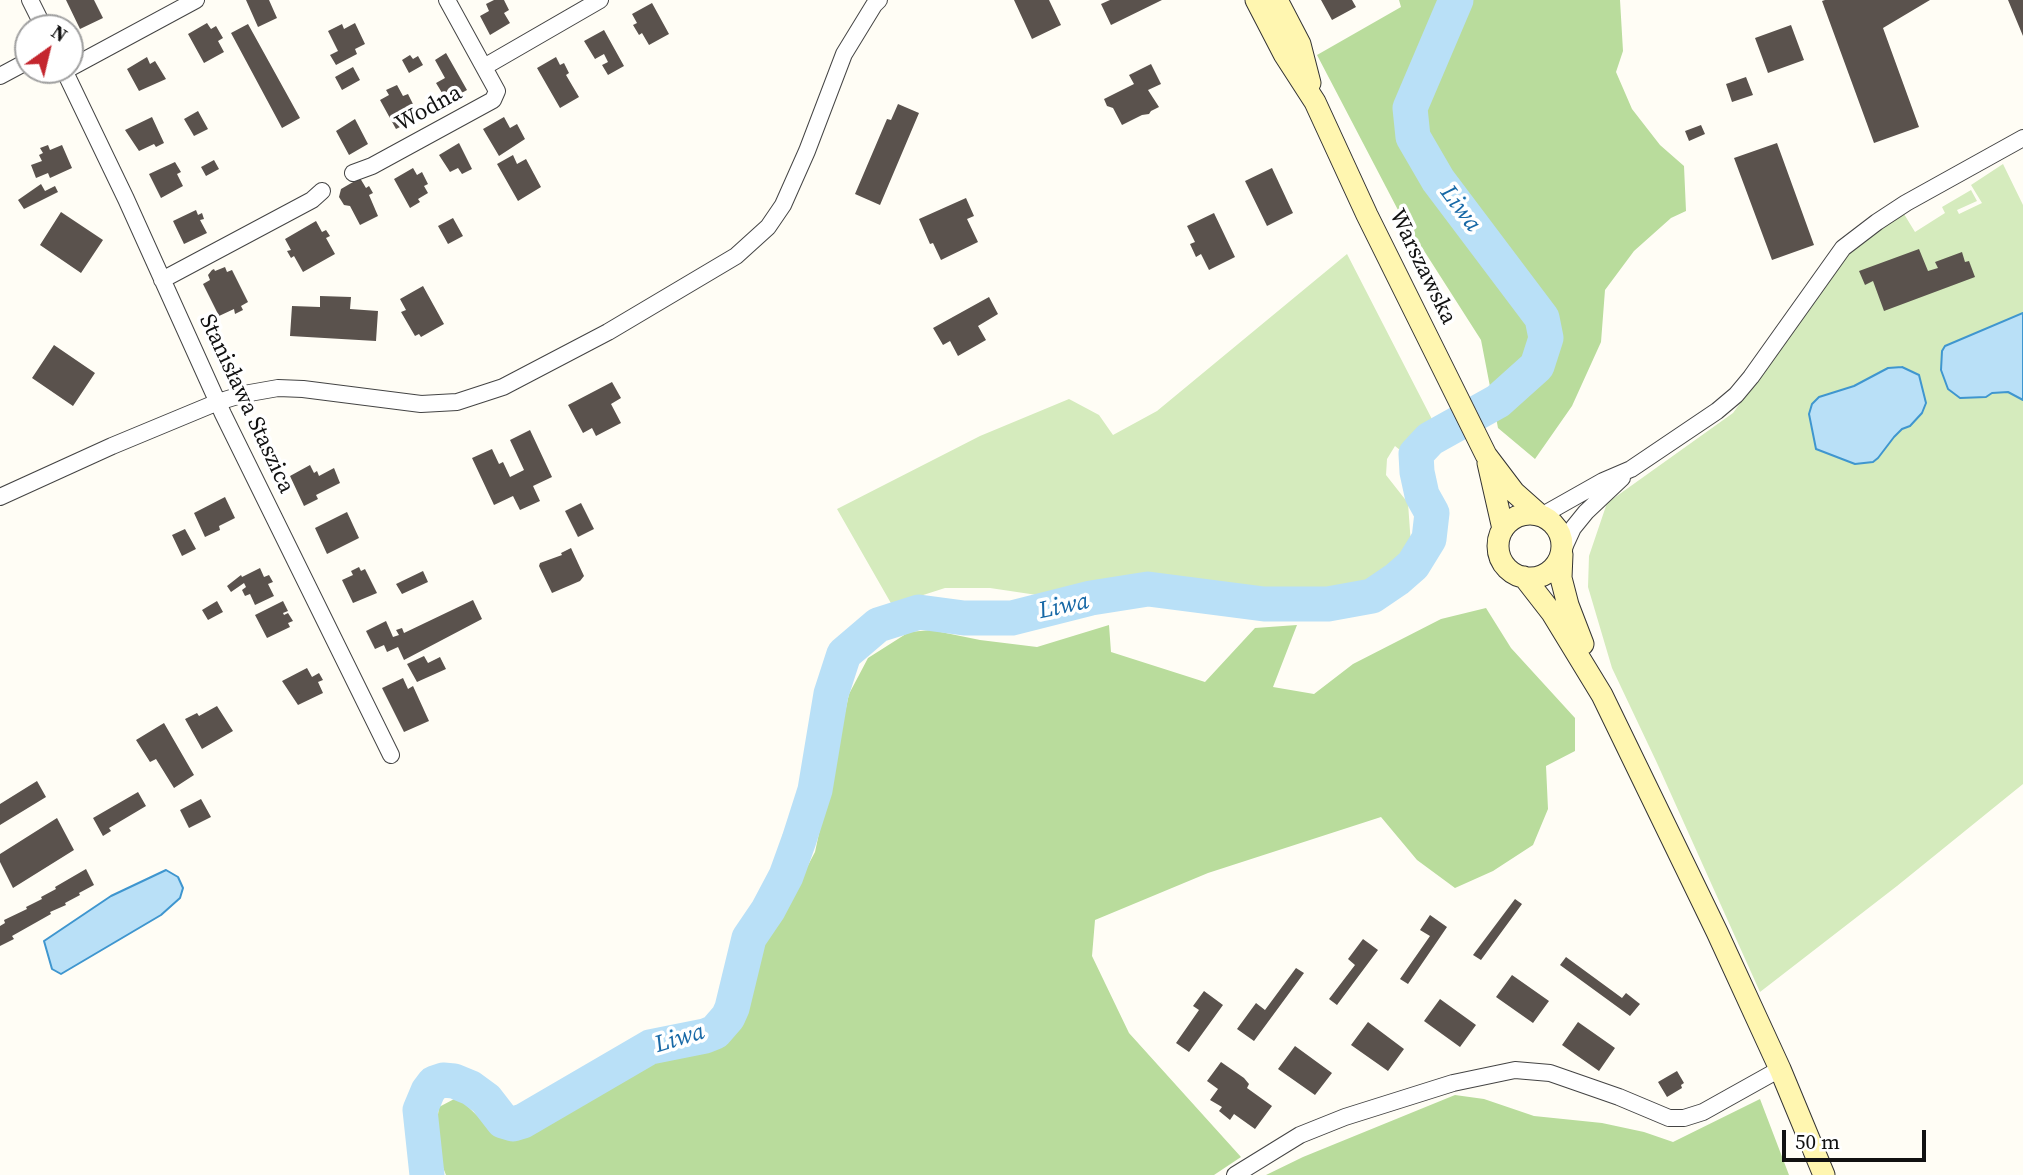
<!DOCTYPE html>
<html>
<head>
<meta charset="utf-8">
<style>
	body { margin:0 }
	#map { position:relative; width:2023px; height:1175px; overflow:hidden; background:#fffdf5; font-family:"Source Serif 4",serif }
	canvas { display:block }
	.north { position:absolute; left:14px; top:14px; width:70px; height:70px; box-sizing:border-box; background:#fff; border:2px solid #a0a0a0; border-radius:50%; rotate:34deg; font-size:19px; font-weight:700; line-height:28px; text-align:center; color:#111 }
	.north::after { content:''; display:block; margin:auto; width:24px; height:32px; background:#c4262e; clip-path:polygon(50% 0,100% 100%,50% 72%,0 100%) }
	.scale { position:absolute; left:1782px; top:1130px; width:144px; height:32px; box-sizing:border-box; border:4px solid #111; border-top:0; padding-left:9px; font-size:21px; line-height:24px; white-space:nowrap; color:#111; -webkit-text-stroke:5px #fff; paint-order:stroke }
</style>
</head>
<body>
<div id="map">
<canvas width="2023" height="1175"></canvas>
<div class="north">N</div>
<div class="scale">50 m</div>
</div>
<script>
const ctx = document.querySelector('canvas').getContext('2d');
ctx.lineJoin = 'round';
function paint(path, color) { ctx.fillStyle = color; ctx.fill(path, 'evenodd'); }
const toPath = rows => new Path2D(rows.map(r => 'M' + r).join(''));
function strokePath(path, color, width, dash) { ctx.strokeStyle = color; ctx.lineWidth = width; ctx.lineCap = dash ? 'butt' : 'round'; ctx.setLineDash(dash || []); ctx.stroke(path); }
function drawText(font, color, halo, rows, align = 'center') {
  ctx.font = font + ' "Source Serif 4",serif'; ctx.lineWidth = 7; ctx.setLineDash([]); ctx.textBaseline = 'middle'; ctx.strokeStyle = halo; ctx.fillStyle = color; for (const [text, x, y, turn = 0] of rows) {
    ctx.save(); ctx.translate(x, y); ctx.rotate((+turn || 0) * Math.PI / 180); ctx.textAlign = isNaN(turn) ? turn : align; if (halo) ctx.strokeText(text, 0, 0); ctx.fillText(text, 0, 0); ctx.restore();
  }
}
paint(toPath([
	[2003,164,2023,205,2023,784,1897,886,1760,992,1657,763,1612,668,1588,587,1589,556,1607,503,1733,413,1854,246,1904,214,1915,232,1945,213,1942,207,1971,190,1977,201,1957,210,1959,214,1982,203,1971,185],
	[1347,254,1436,427,1412,445,1406,455,1395,446,1387,459,1386,475,1408,503,1411,545,1372,586,1310,597,1186,587,1152,577,1108,581,1037,595,990,588,945,588,892,605,837,509,980,436,1069,399,1099,415,1113,435,1157,411]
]), '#d5ebbd');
paint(toPath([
	[1399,0,1620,0,1623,51,1616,72,1632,109,1660,145,1684,166,1686,211,1671,218,1634,251,1605,290,1601,342,1572,406,1535,459,1498,428,1481,340,1398,210,1317,55,1401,7],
	[1486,608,1511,648,1575,718,1575,751,1546,766,1548,809,1533,845,1493,871,1455,888,1417,860,1381,817,1208,873,1095,920,1092,956,1129,1033,1241,1157,1214,1175,446,1175,434,1145,439,1107,458,1097,498,1136,576,1104,645,1066,707,1047,748,995,757,950,781,917,815,852,849,694,868,658,909,632,931,630,980,640,1037,647,1109,625,1111,652,1205,682,1255,628,1297,625,1273,687,1314,694,1353,664,1441,619],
	[1455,1095,1484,1099,1534,1116,1602,1123,1644,1132,1673,1142,1760,1099,1789,1175,1266,1175,1303,1157]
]), '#b9dc9c');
const water = toPath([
	[2023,313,2023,400,2008,392,1992,393,1986,397,1960,398,1948,389,1941,370,1942,351,1945,346,2023,313],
	[1902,367,1919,375,1926,403,1922,413,1910,426,1902,429,1894,437,1878,458,1873,462,1855,464,1816,449,1809,414,1812,404,1819,397,1854,386,1888,368,1902,367],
	[166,870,178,877,183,888,180,898,161,915,61,974,52,969,44,941,111,896,166,870]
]);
paint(water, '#b9e0f7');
strokePath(water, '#3f96cf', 2);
strokePath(toPath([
	[427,1175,420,1110,428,1091,434,1083,443,1080,454,1081,471,1088,486,1099,503,1121,513,1124,523,1121,650,1047,705,1036,715,1032,728,1017,732,1008,749,938,768,910,786,876,799,840,815,790,831,694,844,654,878,625,919,612,964,618,1012,618,1091,598,1148,589,1264,604,1328,604,1372,596,1397,579,1413,565,1429,539,1432,513,1422,495,1417,472,1416,454,1430,439,1498,401,1537,366,1546,338,1542,318,1438,180,1413,137,1410,108,1456,0]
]), '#b9e0f7', 35);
paint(toPath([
	[66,0,94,0,103,18,80,29],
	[246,0,269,0,277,18,258,27],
	[494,0,504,0,509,10,504,13,510,23,490,35,480,16,489,11,486,4],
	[1014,0,1049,0,1061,25,1032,39],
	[1110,0,1162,0,1111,25,1101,4],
	[1321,0,1352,0,1356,7,1332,20],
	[1825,0,1930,0,1883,28,1919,127,1874,143,1822,1],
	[2008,0,2023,0,2023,36],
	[652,3,669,34,649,45,642,33,639,35,633,25,637,23,632,14],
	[207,23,211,29,216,26,223,38,218,41,224,52,204,63,188,34],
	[355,23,365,44,355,49,357,54,336,65,330,55,338,51,328,31,342,24,344,29],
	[248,24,300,118,282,128,231,33],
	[1791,25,1804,60,1768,73,1755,38],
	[604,30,624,66,608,75,602,65,608,62,604,54,595,59,584,41],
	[446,53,467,90,447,101,436,83,445,78,435,60],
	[410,55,413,59,418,56,423,65,409,73,402,60],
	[147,57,150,64,155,61,166,79,139,91,127,69],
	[556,57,560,65,564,63,569,73,566,75,579,97,560,108,537,68],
	[1151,64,1161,84,1148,90,1159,107,1151,111,1149,114,1142,115,1122,125,1113,108,1107,106,1104,99,1134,84,1129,75],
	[353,67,360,80,342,90,335,77],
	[1746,77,1753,95,1732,102,1726,84],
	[397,85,403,96,408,94,414,106,410,108,416,119,396,129,380,100,389,95,386,90],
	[898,104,919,113,880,205,855,194,887,119,891,120],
	[198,111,208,129,194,136,184,119],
	[152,117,164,143,156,147,154,144,139,151,125,130],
	[504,117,510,128,517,124,525,139,499,156,483,129],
	[355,119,368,144,349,155,336,131],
	[1701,125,1705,134,1689,141,1685,131],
	[459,143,472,169,462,174,458,168,450,172,439,155],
	[1777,143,1814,245,1772,260,1734,158],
	[48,145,50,150,62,145,72,168,50,178,48,173,36,178,31,165,42,161,39,155,43,153,40,148],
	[513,155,517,164,526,159,541,187,518,201,497,164],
	[214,160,219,169,206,176,201,167],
	[175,162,181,172,177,174,183,186,161,198,149,174],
	[413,168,417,175,422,172,428,184,424,186,428,193,418,199,420,202,410,208,394,179],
	[1272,168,1293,213,1267,226,1245,181],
	[360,178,366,188,369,186,373,193,369,195,378,216,360,225,350,206,344,205,339,197,341,189],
	[41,184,45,191,55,186,58,192,24,209,18,200],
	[966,198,974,216,967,219,978,242,941,260,933,243,930,244,919,219],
	[196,210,198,215,202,213,204,219,200,220,207,233,184,244,173,221],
	[61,212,103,240,81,273,40,245],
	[1214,213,1235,257,1209,270,1201,254,1196,257,1190,244,1195,242,1187,226],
	[453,218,463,236,448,244,438,226],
	[316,221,322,232,326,230,330,236,326,238,335,254,303,272,294,256,291,258,287,251,291,250,285,239],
	[1919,249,1928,271,1938,268,1935,262,1962,252,1965,262,1969,261,1975,277,1884,311,1873,281,1865,285,1859,271],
	[225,267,227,272,232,270,248,302,241,306,243,310,235,314,234,309,219,316,203,284,210,280,208,275,212,270,214,269,215,271],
	[423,286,444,324,421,337,419,334,415,336,401,312,406,310,400,299],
	[320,296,351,297,350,309,378,311,376,341,290,336,292,306,320,307],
	[989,297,998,314,978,326,986,340,958,356,950,341,943,345,933,328],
	[54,345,95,373,73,406,32,378],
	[612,382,621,398,611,404,621,423,596,436,592,428,583,433,568,405],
	[530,430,552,477,533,486,540,501,520,510,513,496,494,505,472,458,492,449,499,464,503,462,510,477,524,470,510,440],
	[310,465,314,473,317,471,319,476,334,468,340,483,316,495,318,499,304,506,290,476],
	[225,497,235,518,219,526,220,530,205,537,194,513],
	[581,503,594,529,578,537,565,511],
	[347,512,359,538,327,554,315,528],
	[185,529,196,549,182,556,172,535],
	[571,548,584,576,580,581,552,593,539,566,540,563,562,555,561,553],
	[359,567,361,571,365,569,377,593,353,603,342,580,353,575,351,571],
	[260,568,264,577,269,575,273,582,268,584,274,596,255,605,250,594,245,596,242,590,246,587,244,583,231,592,227,586,241,575,242,577],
	[423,571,428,582,402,594,396,584],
	[473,600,482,619,404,660,398,647,387,652,384,645,375,649,366,631,386,621,393,637,399,635,396,630,402,628,404,633],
	[217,601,223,612,208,620,202,610],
	[283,601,288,611,283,613,284,615,288,613,293,621,288,623,290,627,267,638,255,615],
	[424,656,428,663,440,657,446,669,417,682,407,664],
	[307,668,312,677,319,673,323,680,318,682,323,693,298,705,282,681],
	[403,678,408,689,413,686,429,721,404,732,382,688],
	[217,706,233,731,202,749,185,719,197,713,199,716],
	[164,723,194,775,174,788,156,759,150,762,136,740],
	[37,781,46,797,0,825,0,804],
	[138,792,146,806,109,828,111,831,103,836,93,818],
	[201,799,211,817,189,828,180,810],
	[57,818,74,850,13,888,0,862,0,854],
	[86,869,94,885,79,893,80,895,65,903,66,905,50,912,51,914,12,936,14,939,0,946,0,926,5,923,4,920,27,909,26,907,42,899,41,897,56,889,55,887],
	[1515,899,1522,904,1481,960,1473,955],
	[1430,915,1447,927,1408,984,1400,979,1430,936,1420,930],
	[1363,939,1378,950,1337,1005,1329,999,1355,965,1348,959],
	[1566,957,1622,998,1626,993,1640,1004,1630,1016,1560,965],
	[1296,968,1304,973,1254,1041,1237,1029,1256,1003,1265,1010],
	[1512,975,1549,1001,1533,1023,1496,997],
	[1204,991,1223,1005,1189,1052,1176,1043,1199,1010,1193,1006],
	[1440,999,1476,1025,1460,1047,1424,1021],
	[1368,1022,1404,1049,1388,1071,1351,1045],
	[1578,1022,1615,1048,1599,1071,1562,1045],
	[1295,1046,1332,1073,1315,1095,1278,1069],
	[1221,1062,1244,1078,1249,1084,1247,1088,1272,1106,1255,1129,1234,1114,1230,1120,1219,1111,1222,1107,1210,1100,1218,1089,1207,1081],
	[1677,1071,1684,1083,1681,1085,1682,1088,1667,1097,1658,1082]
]), '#5a524d');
const street = toPath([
	[30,0,44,28],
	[484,67,600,0],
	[70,68,196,0],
	[64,70,126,199,223,414,391,755],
	[0,76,28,61],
	[353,173,372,166,493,100,497,91,447,0],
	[162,280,312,200,322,191],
	[0,497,112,446,218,402,244,394,278,388,303,389,421,404,457,402,503,387,608,332,736,256,768,227,783,205,807,151,844,54,874,5,879,0],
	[1541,516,1603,481,1631,469,1717,411,1736,395,1751,377,1843,248,1877,222,1906,203,2023,138],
	[1562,552,1573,528,1586,512,1622,478],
	[1235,1175,1300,1135,1345,1117,1453,1083,1515,1070,1550,1073,1619,1097,1669,1118,1684,1118,1703,1112,1780,1069]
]);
const secondary = toPath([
	[1256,0,1284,54,1315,102,1367,215,1486,455,1514,492,1541,516],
	[1277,0,1300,44,1310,83],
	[1488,463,1503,529],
	'1498 546a32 32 0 1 1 64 0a32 32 0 1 1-64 0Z',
	[1562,554,1561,578,1568,605,1583,644],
	[1524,577,1552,613,1602,695,1717,932,1780,1069,1824,1175]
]);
strokePath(street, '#444', 18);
strokePath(secondary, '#333', 23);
strokePath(street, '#fff', 16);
strokePath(secondary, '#fff6b0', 21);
drawText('23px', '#111', '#fff', [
	["Wodna",429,109,-29],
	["Warszawska",1422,267,64],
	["Stanisława Staszica",246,404,65]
]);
drawText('italic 24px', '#1768a6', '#fff', [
	["Liwa",1460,209,53],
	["Liwa",1064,607,-12],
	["Liwa",680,1039,-17]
]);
</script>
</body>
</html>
